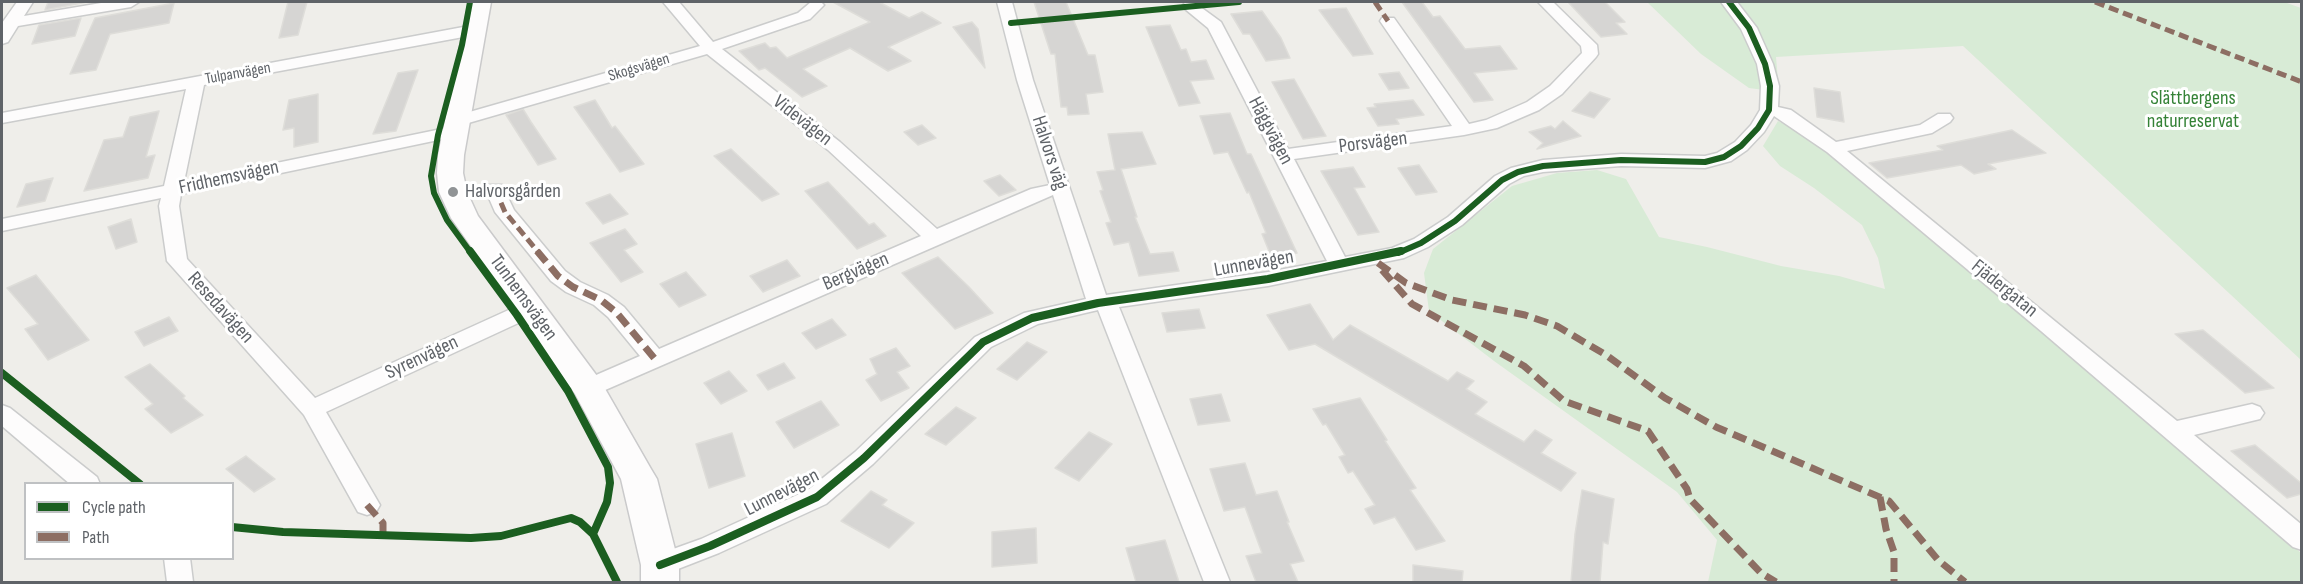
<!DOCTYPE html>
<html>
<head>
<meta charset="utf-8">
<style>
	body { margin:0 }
	#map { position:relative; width:2303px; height:584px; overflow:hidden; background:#efeeea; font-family:"Sofia Sans Condensed",sans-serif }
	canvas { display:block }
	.frame { position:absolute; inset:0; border:3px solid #5f6368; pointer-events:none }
	.legend { position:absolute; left:24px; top:482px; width:210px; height:78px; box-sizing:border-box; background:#fff; border:2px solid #bfc1c3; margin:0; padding:8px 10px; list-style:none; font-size:18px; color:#5f6368 }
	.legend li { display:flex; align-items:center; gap:12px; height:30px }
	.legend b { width:30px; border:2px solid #bfc1c3 }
</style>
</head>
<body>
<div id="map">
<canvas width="2303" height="584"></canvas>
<div class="frame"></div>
<ul class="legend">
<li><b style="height:8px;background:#1b5e20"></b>Cycle path</li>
<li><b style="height:8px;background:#8d6e63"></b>Path</li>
</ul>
</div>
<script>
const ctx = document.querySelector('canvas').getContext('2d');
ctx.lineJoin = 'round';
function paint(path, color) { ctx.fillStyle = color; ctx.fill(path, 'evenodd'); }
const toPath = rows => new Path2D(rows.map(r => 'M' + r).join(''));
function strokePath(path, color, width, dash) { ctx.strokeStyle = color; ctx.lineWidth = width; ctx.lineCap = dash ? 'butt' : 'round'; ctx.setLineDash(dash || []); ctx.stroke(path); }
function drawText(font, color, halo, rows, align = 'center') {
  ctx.font = font + ' "Sofia Sans Condensed",sans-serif'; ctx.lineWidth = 6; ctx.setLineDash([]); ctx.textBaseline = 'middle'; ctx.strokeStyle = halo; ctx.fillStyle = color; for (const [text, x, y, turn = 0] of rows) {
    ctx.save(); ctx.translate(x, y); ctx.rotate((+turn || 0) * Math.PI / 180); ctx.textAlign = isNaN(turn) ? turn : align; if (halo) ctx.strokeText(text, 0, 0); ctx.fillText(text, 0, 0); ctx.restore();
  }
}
paint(toPath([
	[1647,2,2284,2,2301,8,2301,360,1963,46,1776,57,1779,92,1749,88,1701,54],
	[1778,121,1812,138,2301,553,2301,582,1708,582,1717,540,1677,492,1494,361,1429,311,1424,273,1433,249,1512,186,1557,173,1597,170,1626,179,1659,237,1707,247,1781,266,1839,276,1885,289,1878,258,1862,225,1814,188,1780,166,1763,146]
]), '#d8ebd6');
const building = toPath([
	[48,2,87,2,45,10,48,2],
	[288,2,307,2,298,35,279,38,288,2],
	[833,2,879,2,909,18,922,12,941,23,888,47,911,61,888,71,850,48,803,69,827,86,802,97,765,68,759,70,739,51,765,43,770,48,776,47,787,58,870,22,833,2],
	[1034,2,1066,2,1088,55,1095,55,1103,92,1086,94,1089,114,1068,115,1067,107,1061,107,1055,54,1051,54,1034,2],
	[1402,2,1422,2,1433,17,1440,16,1465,49,1500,46,1517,69,1474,73,1493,100,1474,102,1402,2],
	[1568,2,1605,2,1625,22,1616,23,1627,34,1601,37,1568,2],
	[174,3,169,23,110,34,96,70,70,74,95,18,174,3],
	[1346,8,1373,54,1353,56,1319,10,1346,8],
	[1262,11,1281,38,1290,58,1266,61,1250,34,1243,34,1231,14,1262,11],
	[81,18,75,36,32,44,39,25,81,18],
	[972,22,978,29,985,68,953,27,972,22],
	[1170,25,1181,50,1186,49,1191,62,1206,60,1214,79,1190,81,1200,103,1179,106,1146,27,1170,25],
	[418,70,396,131,373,134,398,73,418,70],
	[1399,72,1409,88,1389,90,1379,74,1399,72],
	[1294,79,1307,102,1326,136,1303,139,1272,82,1294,79],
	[1814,88,1840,92,1844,122,1817,117,1814,88],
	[1590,92,1610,99,1594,118,1572,111,1590,92],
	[318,94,318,142,294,147,294,128,283,130,289,100,318,94],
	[595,100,612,128,615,126,644,164,620,172,574,107,595,100],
	[1413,100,1424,115,1396,119,1399,124,1378,126,1367,108,1376,107,1374,104,1413,100],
	[523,109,531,122,556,159,538,165,506,115,523,109],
	[159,111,146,157,155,155,148,178,84,191,104,140,123,137,130,117,159,111],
	[1230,113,1247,154,1251,154,1297,253,1271,256,1262,234,1266,233,1249,192,1247,193,1228,152,1214,154,1200,116,1230,113],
	[1563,121,1581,136,1537,149,1543,143,1529,132,1551,126,1555,129,1563,121],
	[922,125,936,138,918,145,904,132,922,125],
	[2012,130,2046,153,1988,164,1996,169,1974,174,1961,165,1887,178,1869,163,1943,150,1937,146,2012,130],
	[1142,132,1156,164,1121,169,1137,217,1135,217,1150,254,1173,252,1179,271,1139,276,1129,242,1114,245,1106,223,1111,222,1100,191,1103,190,1097,172,1115,170,1108,134,1142,132],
	[731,149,779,194,762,201,714,156,731,149],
	[1419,165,1437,192,1416,195,1398,168,1419,165],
	[1353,167,1365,187,1354,188,1379,232,1358,235,1321,171,1353,167],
	[1000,175,1016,190,999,196,984,181,1000,175],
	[53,178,45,201,17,207,26,184,53,178],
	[828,182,869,225,874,223,886,236,857,249,805,191,828,182],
	[610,194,628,214,603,224,586,203,610,194],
	[131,219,137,242,116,249,108,227,131,219],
	[625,229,637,244,624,250,643,272,621,282,590,243,625,229],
	[938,257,969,287,993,313,955,329,902,273,938,257],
	[787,260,800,276,763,292,750,276,787,260],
	[686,272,706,295,679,307,660,284,686,272],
	[36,275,89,340,48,360,25,329,38,324,7,288,36,275],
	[1310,304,1333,340,1350,325,1448,381,1457,372,1474,381,1466,389,1487,402,1475,414,1524,442,1535,430,1552,440,1541,453,1576,473,1561,491,1315,344,1289,350,1267,315,1310,304],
	[1199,309,1205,328,1167,332,1162,313,1199,309],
	[169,317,178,331,144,346,135,332,169,317],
	[832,319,846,335,816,349,802,333,832,319],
	[2203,330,2274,388,2245,393,2175,334,2203,330],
	[1027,342,1047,352,1017,380,997,369,1027,342],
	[896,348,910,366,897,372,909,388,881,401,866,380,877,374,870,359,896,348],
	[784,363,795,378,768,390,757,375,784,363],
	[150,364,185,396,183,398,203,415,171,433,145,409,153,404,125,377,150,364],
	[729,371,747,391,721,404,704,383,729,371],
	[1221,394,1230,421,1198,425,1190,399,1221,394],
	[1360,398,1387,440,1385,441,1416,488,1410,490,1445,541,1416,550,1395,517,1374,524,1365,509,1375,505,1353,471,1348,473,1339,457,1345,455,1326,424,1323,425,1313,409,1360,398],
	[821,401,839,425,794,448,776,422,821,401],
	[956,407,976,418,946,445,925,434,956,407],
	[1089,432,1112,444,1079,481,1055,468,1089,432],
	[732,433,745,476,709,488,696,444,732,433],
	[2255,445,2301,483,2301,494,2287,498,2231,451,2255,445],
	[246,456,275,479,254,492,226,469,246,456],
	[1245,463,1256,495,1277,491,1289,522,1287,522,1304,561,1290,564,1298,582,1256,582,1246,556,1262,553,1245,507,1224,511,1210,469,1245,463],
	[1582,490,1614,499,1608,544,1603,542,1600,582,1571,582,1575,534,1582,490],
	[871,491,887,500,882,505,914,523,889,548,841,521,871,491],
	[1036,528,1037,563,992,567,992,532,1036,528],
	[1165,540,1179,582,1136,582,1126,548,1165,540],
	[1413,565,1463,571,1462,582,1413,582,1413,565]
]);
paint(building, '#d6d5d3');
strokePath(building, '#deddd9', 1.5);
const street = toPath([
	[17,2,33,2,24,16,107,2,139,2,131,7,18,26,8,42,2,44,2,23,17,2],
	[663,2,679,2,713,42,798,13,811,2,821,2,824,5,810,19,722,49,840,142,937,229,1031,189,1050,185,1017,80,997,2,1012,2,1033,80,1106,295,1268,272,1327,261,1208,28,1185,9,1182,6,1185,3,1195,3,1221,22,1288,149,1452,126,1380,21,1382,18,1394,18,1469,124,1486,120,1527,102,1550,86,1582,53,1581,46,1538,2,1553,2,1597,45,1598,54,1596,57,1562,94,1539,110,1497,128,1464,135,1294,159,1345,257,1392,248,1414,239,1448,217,1495,176,1511,168,1543,160,1621,154,1705,156,1717,153,1735,142,1751,125,1760,110,1761,86,1757,64,1741,29,1721,2,1737,2,1757,28,1773,64,1779,86,1778,107,1791,110,1836,142,1920,125,1938,114,1950,114,1953,118,1950,122,1932,133,1847,151,2177,421,2252,404,2260,407,2264,413,2260,419,2194,435,2302,525,2302,550,2293,547,2041,331,1827,152,1774,116,1764,132,1747,150,1731,161,1705,168,1621,166,1543,172,1524,176,1509,184,1462,225,1428,247,1404,258,1268,286,1119,307,1230,582,1204,582,1098,310,1038,324,991,347,873,464,826,504,719,553,660,576,651,573,647,565,651,557,701,539,808,490,855,452,975,337,1024,313,1086,299,1053,195,596,394,588,396,580,394,577,388,580,382,640,356,608,317,594,305,566,292,551,281,495,212,485,189,488,185,502,185,514,210,565,271,580,282,608,295,624,307,659,349,921,236,828,150,707,54,458,126,465,131,462,135,181,194,179,206,187,259,315,398,524,303,532,301,540,303,543,308,540,313,326,412,380,505,376,512,367,515,358,512,304,415,167,261,159,206,161,198,2,231,2,219,164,186,186,89,2,123,2,113,474,25,482,30,474,35,204,85,184,182,456,126,449,121,452,117,700,46,663,2],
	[2,405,10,408,97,477,100,484,70,484,2,426,2,405],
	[164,558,190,558,193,582,167,582,164,558]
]);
const secondary = toPath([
	[469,2,491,2,464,155,463,173,467,192,478,216,600,380,651,469,657,479,679,565,679,582,641,582,641,565,621,479,575,394,451,218,439,192,437,173,438,155,469,2]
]);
strokePath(street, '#cbcccc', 3);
strokePath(secondary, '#cacacb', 3);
paint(street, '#fdfcfc');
paint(secondary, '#fdfcfc');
strokePath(toPath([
	[1375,2,1388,21],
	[2095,2,2302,82],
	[495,189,505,212,539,253]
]), '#8d6e63', 5, [10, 5]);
strokePath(toPath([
	[537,251,558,276,573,287,601,300,616,312,655,359],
	[1378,263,1406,283,1452,300,1525,315,1557,326,1606,355,1665,398,1716,427,1889,501,1938,560,1965,582],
	[1382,270,1412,304,1524,366,1564,401,1648,431,1687,489,1690,499,1761,573,1776,582],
	[1880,497,1886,529,1894,552,1894,582],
	[367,505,383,523,383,536]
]), '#8d6e63', 7, [14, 7]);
strokePath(toPath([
	[470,2,462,45,438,135,431,176,434,193,447,220,471,253],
	[1011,23,1239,2],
	[1398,253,1421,243,1455,221,1502,180,1518,172,1543,166,1621,160,1705,162,1724,157,1741,146,1758,128,1769,110,1770,86,1765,64,1749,28,1729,2]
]), '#1b5e20', 6);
strokePath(toPath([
	[470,251,517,315,568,391,608,467,610,483,607,502,593,534],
	[2,373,140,484],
	[232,527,283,532,471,538,501,536,571,518,580,522,593,534,617,582],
	[660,565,710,546,817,497,864,458,983,342,1032,318,1098,303,1268,279,1401,251]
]), '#1b5e20', 8);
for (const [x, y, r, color] of [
	[453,192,6,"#919496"]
]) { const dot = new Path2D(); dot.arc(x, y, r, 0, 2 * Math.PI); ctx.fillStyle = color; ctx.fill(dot); strokePath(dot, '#fff', 2); }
drawText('16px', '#5f6368', '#fff', [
	["Skogsvägen",639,68,-17],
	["Tulpanvägen",238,74,-10]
]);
drawText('20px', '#348236', '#fff', [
	["Slättbergens",2193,99],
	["naturreservat",2193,122]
]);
drawText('20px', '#5f6368', '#fff', [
	["Videvägen",802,121,38],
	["Häggvägen",1270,131,62],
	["Porsvägen",1373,143,-7],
	["Halvors väg",1049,153,72],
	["Fridhemsvägen",229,178,-12],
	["Lunnevägen",1254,264,-10],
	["Bergvägen",856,272,-23],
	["Fjädergatan",2004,289,39],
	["Tunhemsvägen",523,298,54],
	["Resedavägen",220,308,48],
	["Syrenvägen",422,358,-25],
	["Lunnevägen",782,493,-27]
]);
drawText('20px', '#5f6368', '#fff', [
	["Halvorsgården",465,192]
], 'left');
</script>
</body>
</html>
